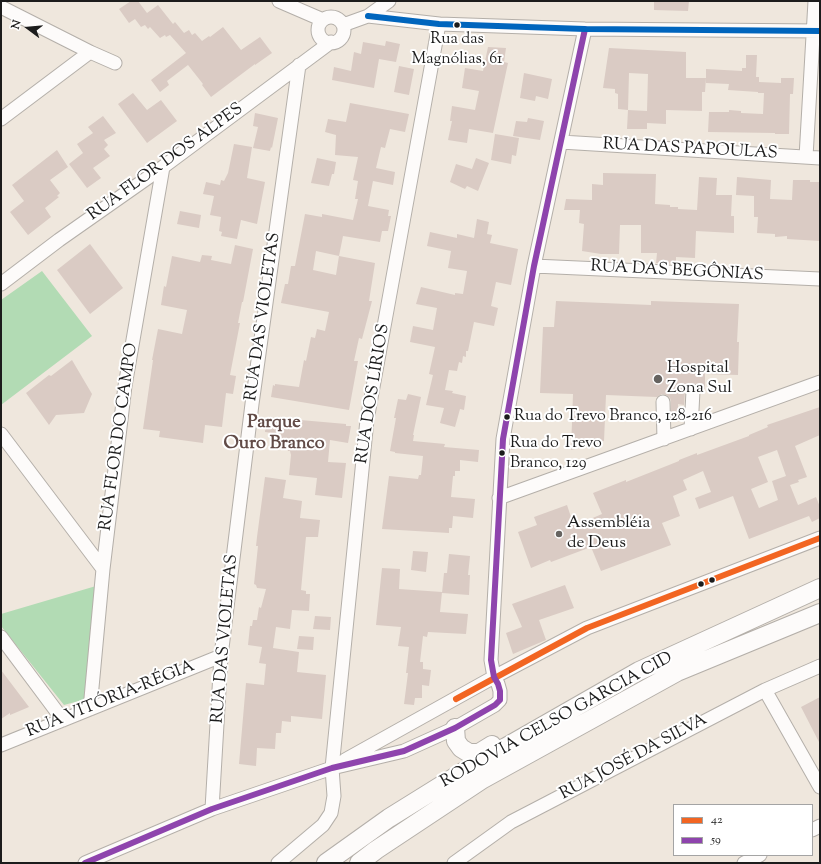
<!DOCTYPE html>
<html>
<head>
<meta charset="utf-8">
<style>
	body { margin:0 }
	#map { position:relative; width:821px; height:864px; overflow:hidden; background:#efe7dd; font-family:"Sorts Mill Goudy",serif }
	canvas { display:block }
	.frame { position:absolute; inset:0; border:2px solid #1c1c1c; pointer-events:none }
	.legend { position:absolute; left:673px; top:804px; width:140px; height:52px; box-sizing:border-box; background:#fff; border:1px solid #a4a4a4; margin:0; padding:5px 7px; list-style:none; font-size:12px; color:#1c1c1c }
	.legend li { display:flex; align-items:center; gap:8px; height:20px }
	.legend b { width:20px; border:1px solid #a4a4a4 }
	.north { position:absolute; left:8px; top:8px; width:40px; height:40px; -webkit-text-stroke:3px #fff; paint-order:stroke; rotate:286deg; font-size:11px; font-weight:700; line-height:16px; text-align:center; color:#1c1c1c }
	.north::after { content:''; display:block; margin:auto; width:14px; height:18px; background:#1c1c1c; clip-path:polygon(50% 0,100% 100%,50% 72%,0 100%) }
</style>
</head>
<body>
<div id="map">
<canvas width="821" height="864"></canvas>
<div class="frame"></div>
<ul class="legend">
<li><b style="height:5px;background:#f26522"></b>42</li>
<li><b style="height:5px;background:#8e44ad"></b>59</li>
</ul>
<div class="north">N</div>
</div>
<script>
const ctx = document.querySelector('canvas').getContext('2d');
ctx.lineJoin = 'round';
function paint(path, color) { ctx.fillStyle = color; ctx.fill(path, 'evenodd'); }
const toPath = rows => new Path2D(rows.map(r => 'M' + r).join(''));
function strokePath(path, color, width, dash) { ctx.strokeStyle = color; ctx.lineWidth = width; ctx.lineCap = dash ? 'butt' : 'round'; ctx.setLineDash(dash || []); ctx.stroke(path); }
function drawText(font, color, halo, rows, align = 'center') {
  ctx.font = font + ' "Sorts Mill Goudy",serif'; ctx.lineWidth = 4; ctx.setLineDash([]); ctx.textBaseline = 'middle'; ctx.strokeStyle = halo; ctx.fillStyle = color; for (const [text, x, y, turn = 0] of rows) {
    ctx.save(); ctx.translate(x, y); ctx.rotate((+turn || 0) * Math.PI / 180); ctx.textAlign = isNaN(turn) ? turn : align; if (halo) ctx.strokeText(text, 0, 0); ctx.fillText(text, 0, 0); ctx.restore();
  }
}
paint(toPath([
	[42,271,92,336,1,405,1,300],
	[96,586,86,699,64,705,1,626,1,614]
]), '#b2dbb4');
paint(toPath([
	[131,1,138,1,147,13,158,5,173,24,175,22,184,33,189,30,192,35,195,33,202,41,209,36,210,37,223,27,241,50,260,37,272,53,255,65,255,64,211,97,202,85,203,84,188,65,167,81,169,85,160,92,151,80,186,53,170,35,166,37,165,35,160,38,150,27,148,29,145,25,141,27,135,19,129,23,119,9],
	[654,1,689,1,688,11,654,10],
	[386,41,400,44,396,62,379,59,374,88,332,80,334,67,351,71,354,52,361,54,363,42,385,46],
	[488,47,506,48,504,62,508,63,493,133,469,129,467,143,448,140,452,121,450,121,452,106,475,110,479,91,462,88,465,68,483,71],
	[609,48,686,52,686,78,706,78,705,92,702,92,702,111,666,110,666,124,647,123,647,129,627,129,628,110,647,111,648,74,629,73,628,110,618,109,618,94,615,93,615,89,603,88],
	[746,55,757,55,756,77,759,77,759,82,781,83,781,78,794,78,793,94,790,94,789,134,775,134,775,133,708,132,709,112,729,112,729,110,741,111,741,113,763,114,764,93,758,93,758,92,728,90,729,84,706,83,706,69,742,71,742,68,746,68],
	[399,66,414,69,409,95,394,92],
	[524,73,552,79,548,99,536,96,535,101,520,98],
	[133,93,147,110,161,100,177,121,147,143,118,104],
	[350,103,409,114,405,132,390,129,385,148,381,147,376,168,395,172,393,185,373,181,368,206,389,210,388,216,391,216,388,231,382,231,380,242,343,236,339,256,375,263,369,301,372,301,362,339,359,338,354,361,358,361,349,410,271,397,273,385,275,386,275,384,299,387,304,360,306,361,311,337,315,338,317,329,325,331,329,312,281,303,285,284,288,284,291,266,295,266,305,214,322,217,322,214,353,220,358,199,355,199,358,181,353,180,358,157,335,155,336,135,325,132,328,119,346,122],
	[316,251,339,256,336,275,313,270],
	[255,113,278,118,272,148,271,147,270,151,253,148,258,127,253,126],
	[103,116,116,133,104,140,108,145,104,149,110,156,93,168,101,178,87,188,69,164,83,153,77,144,93,133,88,127],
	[528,118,544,121,540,140,513,136,516,121,527,122],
	[495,134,519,138,516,156,512,155,511,164,491,160],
	[234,144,252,147,247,178,265,182,257,224,241,220,237,239,221,236,222,232,219,231,221,217,210,215,214,196,203,194,206,182,220,185,221,180,224,181,228,173],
	[57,150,68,167,50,180,60,193,57,196,59,197,45,208,51,217,28,235,10,212,24,201,12,185],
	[317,158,336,162,334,174,332,174,329,186,311,183],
	[476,158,489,163,478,191,467,186,465,189,450,182,456,164,472,169],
	[603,173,656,174,655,204,670,205,670,207,678,207,678,209,697,210,699,177,717,178,716,195,732,195,731,216,734,216,734,233,696,231,695,258,676,257,676,264,656,263,657,253,641,253,641,225,620,225,619,254,601,254,582,251,584,224,579,223,580,210,564,210,566,199,592,200,592,184,603,185],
	[737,177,771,180,770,199,792,200,793,180,810,180,810,182,820,182,820,241,787,239,787,236,775,237,775,234,757,233,758,217,754,217,754,196,736,195],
	[180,211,201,215,199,228,177,224],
	[477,219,489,222,487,234,492,235,490,243,518,249,511,285,496,282,491,306,498,308,494,326,474,322,468,351,466,351,466,357,463,356,462,363,459,362,457,371,449,370,445,390,453,391,452,393,466,396,464,410,460,409,455,427,440,423,444,408,426,405,433,375,429,374,435,347,410,342,413,326,433,330,437,308,416,304,421,287,455,295,455,293,463,294,467,271,448,268,451,251,427,246,430,232,457,238,457,234,474,238],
	[90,244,123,288,90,314,57,270],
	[235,245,253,249,243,302,242,302,238,323,240,323,230,375,236,376,233,394,226,393,222,427,205,425,203,443,159,437,160,431,143,429,153,360,152,360,158,329,182,334,187,310,161,305,164,286,166,287,172,256,200,262,202,255,212,256,211,260,231,264],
	[556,301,651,305,651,301,739,304,737,342,739,342,738,375,705,374,705,389,700,389,698,385,694,383,689,384,685,390,684,405,678,404,678,415,671,415,671,401,670,398,666,395,662,394,657,397,606,395,604,441,571,450,573,394,540,393,543,327,554,327],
	[72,360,92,394,84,413,56,415,49,425,26,393,49,375,51,376],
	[408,394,421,397,413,435,414,435,413,441,445,444,444,447,479,450,478,462,460,460,460,471,455,471,455,476,453,476,451,497,475,499,473,518,453,516,452,528,449,528,449,533,382,529,389,476,418,479,419,475,421,475,423,456,395,453,395,452,390,451,396,418,394,418,398,399,406,400],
	[820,407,820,435,795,446,807,477,798,480,799,482,790,485,798,505,816,497,820,507,820,518,812,522,809,516,749,539,733,496,699,509,695,498,711,492,703,471,683,480,687,490,673,496,680,516,662,523,671,545,601,571,591,547,551,562,550,560,531,568,518,532,537,525,534,517,567,505,574,526,602,514,593,493,626,480,626,482,669,465,679,461,679,460,697,453,697,455,749,436,749,435,768,427,767,425],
	[777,450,786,476,772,481,778,500,759,508,751,489,768,482,758,457],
	[266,417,346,424,346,426,351,426,348,443,330,440,328,462,346,463,342,498,315,495,317,478,289,475,291,455,290,451,288,451,289,439,280,438,281,434,265,432],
	[265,477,286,480,283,498,302,501,300,518,320,520,318,537,306,537,301,590,306,591,306,594,310,594,309,611,292,610,290,629,276,627,273,648,299,652,297,672,326,675,322,719,291,716,291,722,282,721,281,733,276,733,275,749,257,748,256,766,239,764,246,683,264,685,266,664,259,663,262,647,248,645,250,626,252,626,253,620,257,620,259,607,261,608,266,589,257,588,256,585,254,584,258,546,256,546,257,537],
	[413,551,428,552,426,572,411,570],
	[449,554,470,556,468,575,470,575,469,595,442,593,444,573,447,573],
	[382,568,400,569,399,589,442,592,440,612,468,614,466,634,428,632,427,637,423,636,420,662,423,662,423,669,431,670,429,686,422,685,422,698,415,698,414,705,404,704,408,673,406,673,409,647,398,646,401,627,376,625],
	[565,585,574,608,539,620,546,640,513,654,506,633,522,627,512,604],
	[315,616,331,617,330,630,313,629],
	[299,636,314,637,313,650,297,649],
	[1,670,29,707,10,715,10,713,1,719],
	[820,697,820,744,801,707]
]), '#dacbc4');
const minor = toPath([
	[279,1,323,20],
	[1,7,90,52,115,63],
	[368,16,439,24,585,29,820,31],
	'318 30a13 13 0 1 1 26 0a13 13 0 1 1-26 0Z',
	[343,25,368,16,389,1],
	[1,119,90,52],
	[561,142,820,158],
	[806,157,815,1],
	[534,266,820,279],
	[1,284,59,240,163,167,331,42],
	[663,402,664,439],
	[691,429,693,391],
	[1,434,103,569],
	[499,498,820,382],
	[1,637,63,720],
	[765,690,820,787],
	[90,709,103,569,125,386,163,167],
	[1,745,221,656],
	[345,760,494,677,587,628,820,538],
	[212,809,221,656,252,404,299,65],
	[812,830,820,826],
	[85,863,212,809,332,768,404,751,455,728,495,705,500,700,500,691,498,684,494,677,491,660,503,439,534,266,585,29],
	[278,863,323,825,331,813,334,796,332,768,367,420,439,24],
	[454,863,511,822,765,690,820,666],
	[744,863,760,855]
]);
const highway = toPath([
	[455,728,456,741,461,748,469,753,479,753,492,745],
	[326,863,389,818,471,767,639,671,820,588],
	[359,863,376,850,483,779,677,672,820,613]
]);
strokePath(minor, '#b4afa9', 15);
strokePath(highway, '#b4afa9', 20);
strokePath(minor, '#fdfbfa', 13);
strokePath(highway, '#fdfbfa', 18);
strokePath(toPath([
	[456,699,587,628,820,538]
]), '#f26522', 6);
strokePath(toPath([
	[85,863,212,809,332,768,404,751,455,728,495,705,500,700,500,691,498,684,494,677,491,660,503,439,534,266,585,29]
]), '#8e44ad', 6);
strokePath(toPath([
	[368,16,439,24,585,29,820,31]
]), '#0065bd', 6);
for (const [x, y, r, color] of [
	[457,25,3.5,"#1c1c1c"],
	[658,379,5,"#666360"],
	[507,417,3.5,"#1c1c1c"],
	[502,453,3.5,"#1c1c1c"],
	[559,534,4,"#666360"],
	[712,580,3.5,"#1c1c1c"],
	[701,584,3.5,"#1c1c1c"]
]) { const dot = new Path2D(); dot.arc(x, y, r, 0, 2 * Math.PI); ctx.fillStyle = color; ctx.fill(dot); strokePath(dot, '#fff', 1.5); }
drawText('16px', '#1c1c1c', '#fff', [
	["Rua das",457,40,"center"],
	["Magnólias, 61",457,60,"center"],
	["Rua do Trevo Branco, 128-216",514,417],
	["Rua do Trevo",510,444],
	["Branco, 129",510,464]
], 'left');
drawText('17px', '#1c1c1c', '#fff', [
	["RUA DAS PAPOULAS",690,150,3],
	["RUA FLOR DOS ALPES",166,163,-36],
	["RUA DAS BEGÔNIAS",677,272,3],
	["RUA DAS VIOLETAS",264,317,-82],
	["RUA DOS LÍRIOS",374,394,-81],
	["RUA FLOR DO CAMPO",120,437,-82],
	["RUA DAS VIOLETAS",226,639,-85],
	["RUA VITÓRIA-RÉGIA",111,700,-22],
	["RODOVIA CELSO GARCIA CID",557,721,-29],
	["RUA JOSÉ DA SILVA",634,758,-28]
]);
drawText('17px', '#1c1c1c', '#fff', [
	["Hospital",667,369],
	["Zona Sul",667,389],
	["Assembléia",567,524],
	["de Deus",567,544]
], 'left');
drawText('bold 18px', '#614b47', '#fff', [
	["Parque",274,424],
	["Ouro Branco",274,445]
]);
</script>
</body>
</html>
